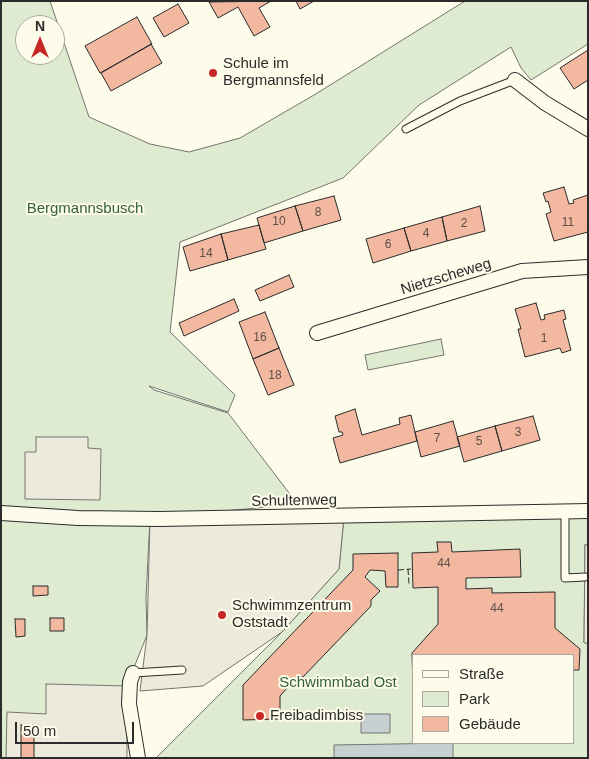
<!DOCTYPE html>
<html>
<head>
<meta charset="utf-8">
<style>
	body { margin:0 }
	#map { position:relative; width:589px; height:759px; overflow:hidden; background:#fdfbea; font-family:Arial,sans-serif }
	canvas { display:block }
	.frame { position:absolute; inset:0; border:2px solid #2b2b2b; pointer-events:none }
	.legend { position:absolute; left:412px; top:654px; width:162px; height:90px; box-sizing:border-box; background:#fdfbea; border:1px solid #a9a89e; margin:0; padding:6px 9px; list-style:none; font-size:15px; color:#2b2b2b }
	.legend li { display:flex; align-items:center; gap:10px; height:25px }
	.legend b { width:25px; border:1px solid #a9a89e }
	.north { position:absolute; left:15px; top:15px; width:50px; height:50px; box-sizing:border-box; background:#fdfbea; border:1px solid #a9a89e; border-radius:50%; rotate:0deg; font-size:14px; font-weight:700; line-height:20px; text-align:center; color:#2b2b2b }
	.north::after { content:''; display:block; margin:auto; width:18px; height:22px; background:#c62828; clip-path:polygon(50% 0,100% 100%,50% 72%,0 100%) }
	.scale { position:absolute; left:15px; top:722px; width:119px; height:22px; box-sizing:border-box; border:2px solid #2b2b2b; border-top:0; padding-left:6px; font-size:15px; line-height:18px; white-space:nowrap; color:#2b2b2b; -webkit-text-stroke:4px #fdfbea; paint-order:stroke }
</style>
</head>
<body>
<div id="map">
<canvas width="589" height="759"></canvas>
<div class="frame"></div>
<ul class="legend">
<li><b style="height:6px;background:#fdfbea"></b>Straße</li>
<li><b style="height:14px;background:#deebd1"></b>Park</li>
<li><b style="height:14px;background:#f2b8a0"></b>Gebäude</li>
</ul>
<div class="north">N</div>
<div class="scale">50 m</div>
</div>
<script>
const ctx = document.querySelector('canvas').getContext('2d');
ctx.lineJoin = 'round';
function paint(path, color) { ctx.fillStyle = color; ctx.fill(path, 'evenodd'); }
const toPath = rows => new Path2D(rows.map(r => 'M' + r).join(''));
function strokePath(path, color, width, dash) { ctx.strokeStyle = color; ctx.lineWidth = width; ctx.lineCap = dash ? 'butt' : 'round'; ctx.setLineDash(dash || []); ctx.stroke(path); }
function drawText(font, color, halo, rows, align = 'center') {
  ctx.font = font + ' Arial,sans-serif'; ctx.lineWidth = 4; ctx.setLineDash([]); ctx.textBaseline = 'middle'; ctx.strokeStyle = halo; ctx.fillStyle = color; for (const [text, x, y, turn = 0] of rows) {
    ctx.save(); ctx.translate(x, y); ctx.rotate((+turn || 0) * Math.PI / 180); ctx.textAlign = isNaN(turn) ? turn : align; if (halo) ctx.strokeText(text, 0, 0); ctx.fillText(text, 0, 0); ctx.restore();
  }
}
const green = toPath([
	[1,1,50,1,89,117,150,144,189,152,240,138,314,95,465,1,588,1,588,44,531,80,521,68,511,47,419,105,343,178,180,242,170,332,235,395,228,412,149,386,154,390,228,413,296,502,299,504,150,518,146,598,147,635,127,685,126,758,1,758,1,1],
	[25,25,55,25,55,55,25,55,25,25],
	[441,339,444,355,368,370,365,355,441,339],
	[588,512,588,545,585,545,584,642,588,643,588,758,156,758,282,632,339,569,344,517,588,512],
	[413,655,573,655,573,743,413,743,413,655]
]);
paint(green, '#deebd1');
strokePath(green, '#74746e', 1);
const parking = toPath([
	[36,437,88,437,88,448,101,449,100,500,25,499,25,452,36,452,36,437],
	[344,517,339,569,282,632,203,686,140,691,147,635,150,519,344,517],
	[585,545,588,545,588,643,584,643,585,545],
	[46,684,127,686,127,758,6,758,7,712,46,714,46,684]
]);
paint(parking, '#eceadb');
strokePath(parking, '#74746e', 1);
const water = toPath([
	[361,714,390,714,390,733,361,733,361,714],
	[453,743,453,758,334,758,334,745,453,743]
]);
paint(water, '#c7d0d0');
strokePath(water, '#74746e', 1);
const building = toPath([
	[271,1,259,8,270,27,254,36,238,7,218,18,209,2,271,1],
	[296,1,314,1,300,9,296,1],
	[178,4,189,23,164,37,153,18,178,4],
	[137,17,152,44,100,73,85,46,137,17],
	[151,44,162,63,111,91,101,73,151,44],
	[588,50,588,80,574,89,560,68,588,50],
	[564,187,569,204,574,203,573,200,588,195,588,232,554,241,546,214,551,212,548,201,546,202,543,193,564,187],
	[334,196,341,220,303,231,295,206,334,196],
	[295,206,303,231,264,243,257,218,295,206],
	[480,206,485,231,447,241,442,217,480,206],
	[442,217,447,241,411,251,404,228,442,217],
	[259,225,266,249,228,260,221,234,259,225],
	[404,228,411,251,373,263,366,239,404,228],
	[221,234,228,260,190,271,183,247,221,234],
	[289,275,294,287,260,301,255,290,289,275],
	[234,299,239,311,184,336,179,323,234,299],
	[536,303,541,320,545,319,544,315,564,310,566,319,563,320,571,350,562,353,560,348,525,357,518,329,521,329,515,309,536,303],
	[265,312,279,348,253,359,239,322,265,312],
	[279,348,294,385,268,395,253,359,279,348],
	[355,409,362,435,400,424,399,418,411,415,417,441,340,463,333,438,343,435,342,432,339,432,335,416,355,409],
	[533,416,540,440,502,451,495,426,533,416],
	[453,421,460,446,421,457,415,432,453,421],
	[495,426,502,451,464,462,457,437,495,426],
	[437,542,451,542,452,552,520,549,521,577,466,578,466,589,492,588,492,593,555,592,555,628,580,649,579,670,573,670,573,655,413,655,413,687,412,653,438,624,438,587,413,588,412,553,438,552,437,542],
	[398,553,398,587,386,587,385,571,370,570,365,577,380,591,371,600,371,606,303,677,296,678,280,696,280,719,243,720,243,685,353,570,353,554,398,553],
	[33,586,48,586,48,595,33,596,33,586],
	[50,618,64,618,64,631,50,631,50,618],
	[15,619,25,619,25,636,16,637,15,619],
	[21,725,34,725,34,758,21,758,21,725]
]);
paint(building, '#f2b8a0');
strokePath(building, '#2b2b2b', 1);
const lane = toPath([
	[406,129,460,101,515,80],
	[565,513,565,578,585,577],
	[133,673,182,670]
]);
const street = toPath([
	[515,80,545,103,588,129],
	[317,333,522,271,588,267],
	[1,513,78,518,159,519,588,511],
	[133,673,130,682,129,704,138,758]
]);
strokePath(lane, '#2b2b2b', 9);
strokePath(street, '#2b2b2b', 16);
strokePath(lane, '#fdfbea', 7);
strokePath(street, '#fdfbea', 14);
strokePath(toPath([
	[408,569,409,584],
	[398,570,411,569]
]), '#2b2b2b', 1, [6, 2.5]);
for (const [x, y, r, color] of [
	[213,73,5,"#c62828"],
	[222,615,5,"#c62828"],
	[260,716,5,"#c62828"]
]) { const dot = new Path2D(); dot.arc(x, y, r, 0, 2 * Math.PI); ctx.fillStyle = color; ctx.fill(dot); strokePath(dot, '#fdfbea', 2); }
drawText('12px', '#5d4e48', null, [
	["8",318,213],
	["10",279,222],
	["11",568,223],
	["2",464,224],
	["4",426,234],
	["6",388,245],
	["14",206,254],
	["16",260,338],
	["1",544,339],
	["18",275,376],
	["3",518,433],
	["7",437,439],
	["5",479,442],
	["44",444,564],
	["44",497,609]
]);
drawText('15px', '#2b2b2b', '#fdfbea', [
	["Schule im",223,64],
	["Bergmannsfeld",223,81],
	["Schwimmzentrum",232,606],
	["Oststadt",232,623],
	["Freibadimbiss",270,716]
], 'left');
drawText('15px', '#34623c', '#fdfbea', [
	["Bergmannsbusch",85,209],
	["Schwimmbad Ost",338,683]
]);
drawText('15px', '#2b2b2b', '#fdfbea', [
	["Nietzscheweg",446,277,-17],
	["Schultenweg",294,501,-1]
]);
</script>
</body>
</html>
